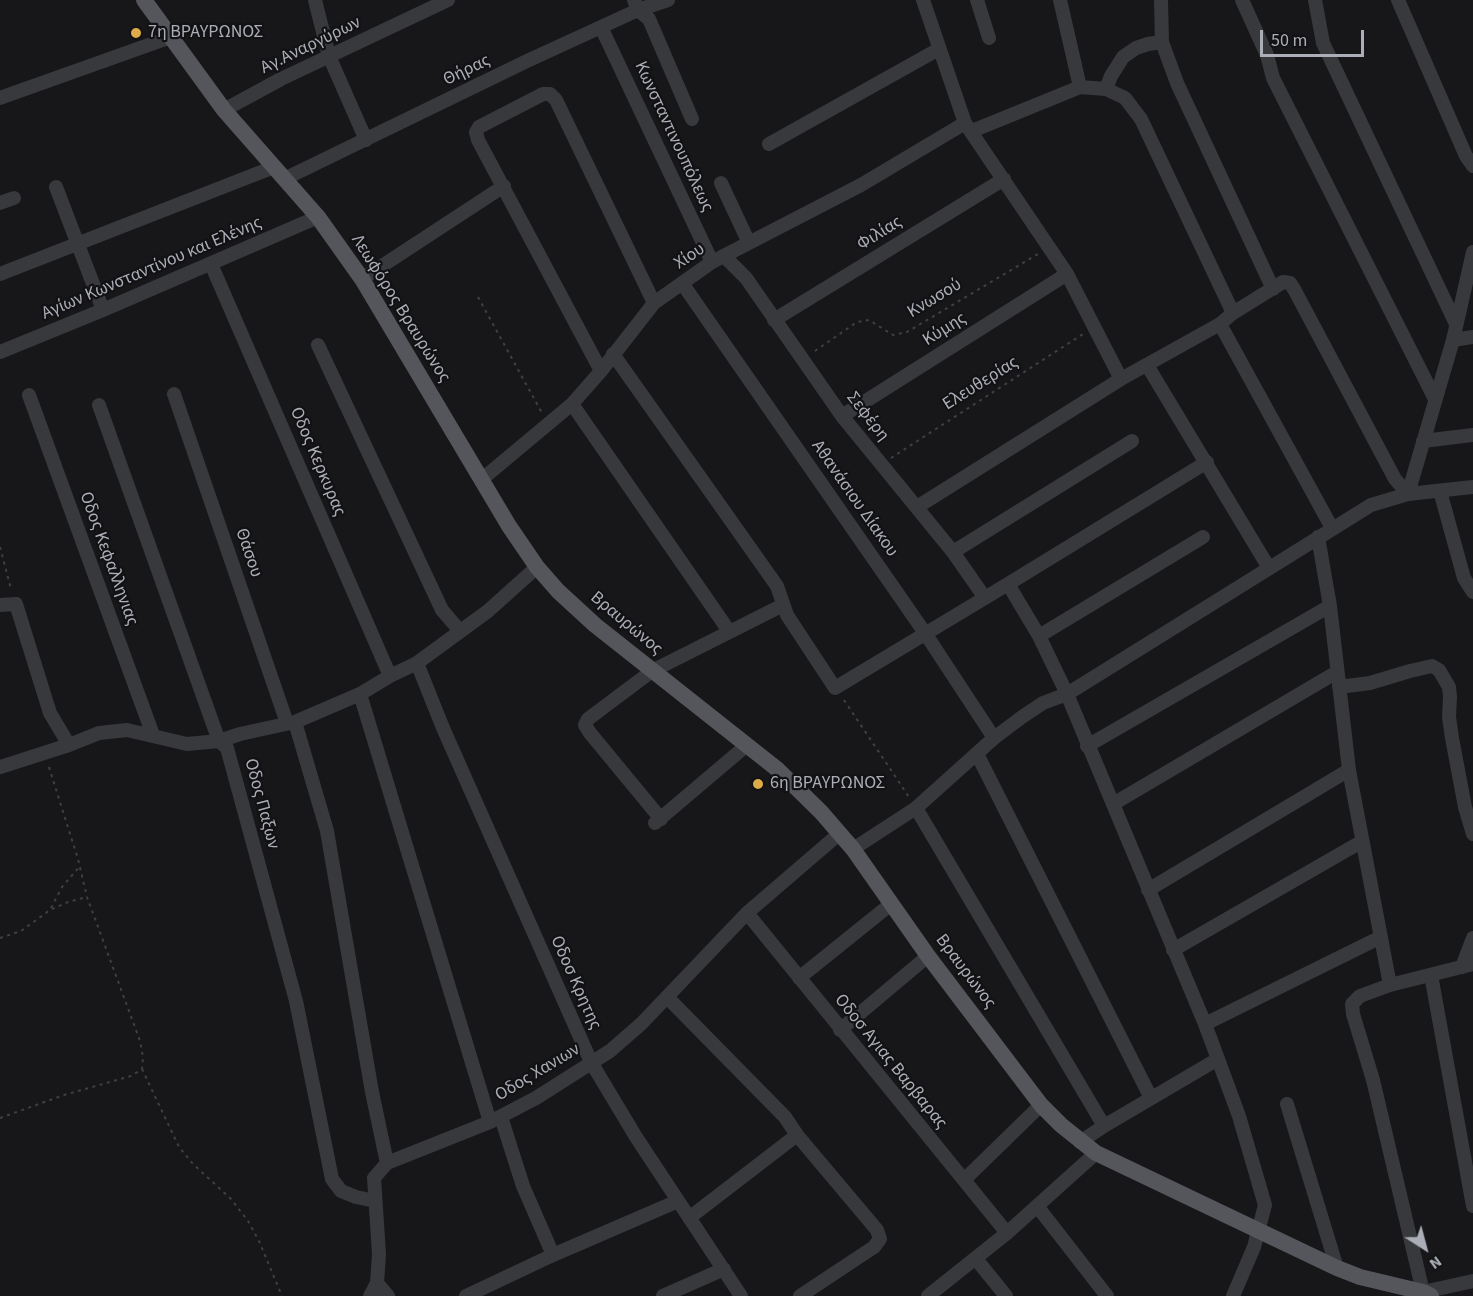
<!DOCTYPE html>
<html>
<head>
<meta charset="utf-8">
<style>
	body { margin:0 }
	#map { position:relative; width:1473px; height:1296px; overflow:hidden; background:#171719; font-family:"Source Sans 3",sans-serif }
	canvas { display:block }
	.north { position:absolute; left:1395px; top:1218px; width:60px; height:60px; -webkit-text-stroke:4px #121214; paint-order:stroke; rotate:144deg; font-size:16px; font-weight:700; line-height:24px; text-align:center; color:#abaeb7 }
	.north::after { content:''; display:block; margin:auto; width:21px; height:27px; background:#abaeb7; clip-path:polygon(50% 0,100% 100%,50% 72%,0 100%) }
	.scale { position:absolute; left:1260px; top:30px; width:104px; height:27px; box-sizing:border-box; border:3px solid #abaeb7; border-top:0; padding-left:8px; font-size:18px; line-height:21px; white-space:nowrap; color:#abaeb7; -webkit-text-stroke:4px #121214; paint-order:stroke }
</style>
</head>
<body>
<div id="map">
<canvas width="1473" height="1296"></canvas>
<div class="north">N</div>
<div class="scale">50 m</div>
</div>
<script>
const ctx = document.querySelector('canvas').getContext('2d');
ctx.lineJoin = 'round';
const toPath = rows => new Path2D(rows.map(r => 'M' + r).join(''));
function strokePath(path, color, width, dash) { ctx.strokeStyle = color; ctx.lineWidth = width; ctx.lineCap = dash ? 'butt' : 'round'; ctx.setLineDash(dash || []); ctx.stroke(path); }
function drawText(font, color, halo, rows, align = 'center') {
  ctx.font = font + ' "Source Sans 3",sans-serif'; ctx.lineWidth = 4.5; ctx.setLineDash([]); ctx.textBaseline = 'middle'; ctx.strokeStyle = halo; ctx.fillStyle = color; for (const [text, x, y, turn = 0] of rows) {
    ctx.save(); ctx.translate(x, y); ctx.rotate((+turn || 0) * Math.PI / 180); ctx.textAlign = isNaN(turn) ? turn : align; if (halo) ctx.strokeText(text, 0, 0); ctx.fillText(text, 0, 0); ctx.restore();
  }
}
strokePath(toPath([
	[478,297,542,413],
	[815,351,857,322,869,320,893,335,907,332,1038,254],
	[891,458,1083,334],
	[0,547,11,589],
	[844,700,909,797],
	[51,908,62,887,80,866],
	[0,938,21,931,50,910,68,902,87,897],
	[142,1069,179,1147,193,1164,231,1199,248,1221,259,1241,282,1296],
	[0,1118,64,1095,131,1076,142,1069,143,1057,140,1041,87,897,78,859,48,764]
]), '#3e4044', 2, [3, 4.5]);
strokePath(toPath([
	[315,0,329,56,366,140],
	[634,0,638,10,649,19,692,119],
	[923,0,965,123,1067,274,1121,379],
	[977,0,989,38],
	[1060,0,1080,87],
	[1161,0,1162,42,1177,83,1273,289],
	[1242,0,1267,55,1273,78,1435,399],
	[1315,0,1323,43,1456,324],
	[1398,0,1466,156,1473,166],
	[601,27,712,262],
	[1106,89,1111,76,1123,57,1136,48,1148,44,1162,42],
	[0,98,171,37],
	[224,110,281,79,448,0],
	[972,131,1080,87,1106,89,1125,98,1141,119,1233,313],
	[769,144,939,49],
	[284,179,527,61,638,10,668,0],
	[721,183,749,243],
	[56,187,103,310],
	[0,203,14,198],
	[724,256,746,278,842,416,953,552,985,598],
	[211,264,390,676],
	[0,274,274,167],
	[362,279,504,186],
	[682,283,925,633,994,738],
	[774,320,1004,179],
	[1220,324,1332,528],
	[1453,340,1473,337],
	[318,345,442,610,460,631],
	[0,352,103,310,318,217],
	[613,354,777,586,787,615,835,688,1008,584,1207,462],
	[1147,365,1269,568],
	[601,371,478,140,476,132,479,127,543,94,550,94,556,100,654,303],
	[174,394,287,723],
	[29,395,153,735],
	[572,404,729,631],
	[99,405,219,741,227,748,296,1001,332,1179,341,1191,356,1197,375,1201],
	[842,416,1067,274],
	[1423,441,1473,435],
	[481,480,572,404,601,371,654,303,712,262,861,185,965,123],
	[1440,491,1464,578,1473,592],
	[1408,494,1453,340,1473,252],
	[917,507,1121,379,1220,324,1233,313,1283,282,1290,283,1294,289,1395,479,1408,494],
	[1318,537,1330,606,1349,770,1390,985],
	[953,552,1132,441],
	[1008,584,1039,636,1067,694,1205,1024,1239,1116,1265,1205,1254,1247,1233,1296],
	[0,605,16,604,50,713,69,745],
	[1039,636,1203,537],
	[417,663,443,728,591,1062,636,1137,741,1296],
	[1339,687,1370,683,1410,671,1432,666,1439,670,1449,687,1450,697,1449,717,1452,738,1465,807,1473,834],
	[360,694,490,1122],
	[295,722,327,831,372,1092,387,1163],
	[1087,746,1330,606],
	[977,754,1151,1098],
	[0,767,69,745,99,733,127,730,187,744,219,741,240,734,295,722,360,694,390,676,417,663,488,611,537,567],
	[1113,804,1337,672],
	[916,808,1104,1126],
	[661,819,590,733,585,725,588,719,652,671,783,605],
	[655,823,747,745],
	[853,849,916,808,994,738,1022,717,1043,703,1067,694,1371,505,1408,494,1473,487],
	[1148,890,1349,770],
	[747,913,1007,1233],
	[1173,950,1361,842],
	[1462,967,1473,938],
	[1431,975,1473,1206],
	[799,978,891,904],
	[667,997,785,1117,797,1135,877,1230,880,1239,874,1247,800,1296],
	[1205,1024,1381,937],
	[840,1030,928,956],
	[1287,1104,1337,1268],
	[501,1117,523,1186,553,1255],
	[1080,1142,1104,1126,1218,1059],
	[964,1180,1041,1105],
	[1037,1206,1107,1296],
	[689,1218,797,1135],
	[976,1259,1006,1296],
	[377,1283,388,1296],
	[1423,1292,1473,1281],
	[370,1296,377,1283,379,1254,374,1178,387,1163,490,1122,536,1098,610,1051,641,1024,747,913,840,833],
	[466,1296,553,1255,678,1201],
	[663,1296,724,1269],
	[928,1296,1007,1233,1096,1153],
	[1422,1296,1423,1292,1373,1080,1353,1014,1352,1004,1360,996,1390,985,1473,964]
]), '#38393d', 14);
strokePath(toPath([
	[144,0,224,110,318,217,362,279,509,526,537,567,558,591,595,625,777,769,821,812,853,849,928,956,1041,1105,1061,1125,1096,1153,1337,1268,1360,1277,1423,1292,1431,1296]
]), '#55565c', 16);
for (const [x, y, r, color] of [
	[136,33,6,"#ddab4a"],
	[758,784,6,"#ddab4a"]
]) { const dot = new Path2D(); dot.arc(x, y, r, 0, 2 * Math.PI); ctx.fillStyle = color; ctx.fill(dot); strokePath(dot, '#121214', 2); }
drawText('18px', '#abaeb7', '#121214', [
	["7η ΒΡΑΥΡΩΝΟΣ",148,33],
	["6η ΒΡΑΥΡΩΝΟΣ",770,784]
], 'left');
drawText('18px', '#abaeb7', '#121214', [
	["Αγ.Αναργύρων",311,46,-26],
	["Θήρας",467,71,-26],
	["Κωνσταντινουπόλεως",673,137,65],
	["Φιλίας",880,234,-32],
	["Χίου",690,257,-34],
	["Αγίων Κωνσταντίνου και Ελένης",152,269,-23],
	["Κνωσού",935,299,-31],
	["Λεωφόρος Βραυρώνος",400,309,58],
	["Κύμης",945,330,-32],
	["Ελευθερίας",981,384,-32],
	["Σεφέρη",867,417,52],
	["Οδος Κερκυρας",317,462,67],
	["Αθανάσιου Δίακου",854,499,55],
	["Θάσου",248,553,71],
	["Οδος Κεφαλληνιας",108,559,70],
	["Βραυρώνος",626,624,40],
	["Οδος Παξων",261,804,75],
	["Βραυρώνος",965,972,53],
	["Οδοσ Κρητης",575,983,66],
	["Οδοσ Αγιας Βαρβαρας",890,1062,51],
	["Οδος Χανιων",538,1073,-31]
]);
</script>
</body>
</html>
